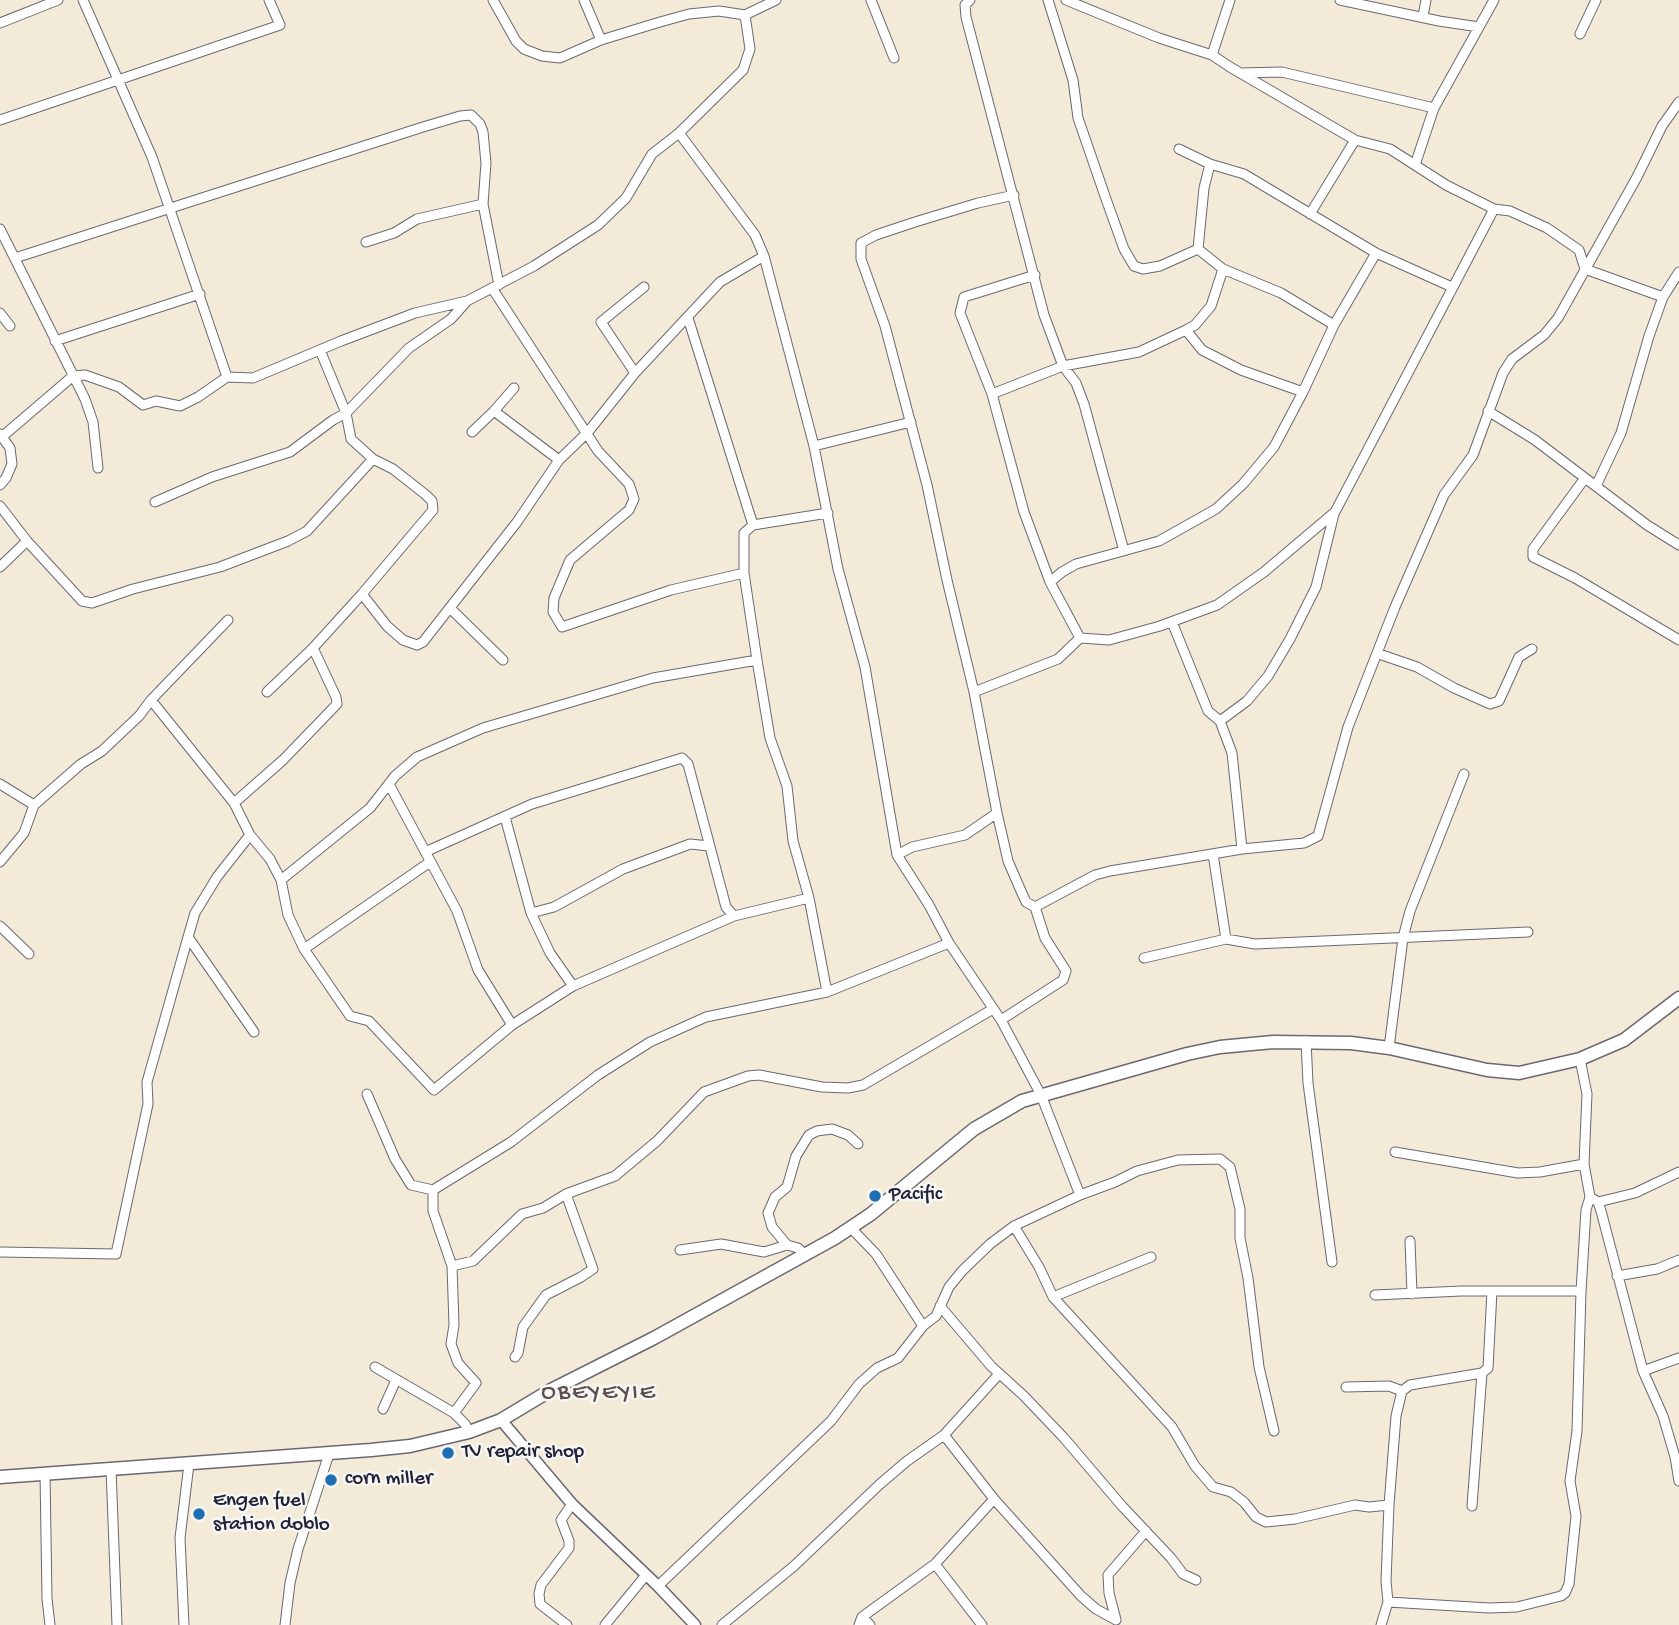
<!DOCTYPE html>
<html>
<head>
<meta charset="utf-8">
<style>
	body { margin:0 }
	canvas { display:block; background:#f3ead8 }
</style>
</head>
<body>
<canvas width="1679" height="1625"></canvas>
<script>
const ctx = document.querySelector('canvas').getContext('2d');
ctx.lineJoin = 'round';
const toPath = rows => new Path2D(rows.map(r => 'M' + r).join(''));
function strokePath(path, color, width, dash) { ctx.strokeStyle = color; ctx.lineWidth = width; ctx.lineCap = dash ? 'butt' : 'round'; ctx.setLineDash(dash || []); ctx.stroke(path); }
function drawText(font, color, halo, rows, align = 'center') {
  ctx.font = font + ' "Gochi Hand",sans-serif'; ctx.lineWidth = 5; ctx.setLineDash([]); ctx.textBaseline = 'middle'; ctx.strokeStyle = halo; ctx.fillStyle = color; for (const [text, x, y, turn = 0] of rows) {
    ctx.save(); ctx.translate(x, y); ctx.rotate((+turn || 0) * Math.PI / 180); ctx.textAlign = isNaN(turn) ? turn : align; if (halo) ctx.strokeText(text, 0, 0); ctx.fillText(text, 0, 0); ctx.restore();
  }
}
const minor = toPath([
	[83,0,152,157,227,377],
	[493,0,516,41,524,49,542,56,560,58,601,40,660,22,689,14,719,11,745,15,776,0],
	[584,0,601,40],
	[871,0,894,58],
	[970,0,965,5,966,17,1044,315,1063,366,1076,383,1084,404,1124,551],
	[1048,0,1073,80,1078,118,1106,199,1124,249,1134,266,1143,269,1160,266,1198,249],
	[1066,0,1159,38,1212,55,1230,67,1355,140,1390,149,1446,185,1494,209,1510,211,1547,228,1579,250,1585,269,1663,297],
	[1340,0,1439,21,1479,27],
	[1423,16,1426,0],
	[0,23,58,0],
	[1580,34,1596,0],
	[1212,55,1230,0],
	[1240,73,1282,72,1434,108],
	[0,120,280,25,269,0],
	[679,133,755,235,764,256,814,446,838,569,865,667,897,855,929,905,949,943,1001,1020,1041,1095,1080,1195],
	[1179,149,1210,164,1244,174,1376,253,1452,287],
	[1210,164,1204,188,1198,249,1223,269,1281,293,1334,325],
	[1415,165,1434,108,1494,0],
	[1310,214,1355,140],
	[0,229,85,399,93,422,98,468],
	[366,242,394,233,417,219,483,204],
	[15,258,423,127,460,116,471,115,480,124,483,132,486,163,483,204,499,285],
	[1035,275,964,297,960,313,992,394,1024,512,1050,582,1080,638],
	[492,288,598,451,629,484,634,499,629,510,570,560,554,598,553,612,562,627,671,590,744,573],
	[0,313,10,326],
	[688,318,753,525,828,513],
	[1186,330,1202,350,1241,370,1303,392],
	[55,341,200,294],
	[635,373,601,322,644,287],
	[992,394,1063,366,1139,352,1186,330,1195,325,1211,306,1223,269],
	[494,411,559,460],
	[1488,411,1535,440,1647,525,1679,545],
	[472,432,494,411,514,388],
	[3,436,73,376,85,375,119,387,143,405,156,401,180,406,198,397,227,377,253,378,341,341,415,313,467,301,534,266,598,225,626,198,652,154,679,133,743,70,750,49,745,15],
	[814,446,911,422],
	[1585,478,1533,549,1533,557,1575,578,1679,640],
	[0,485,6,478,12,464,10,448,0,434],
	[1596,486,1621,433,1649,336,1663,297,1679,272],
	[155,502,212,477,290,452,333,420,346,413,409,348,451,319,467,301],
	[0,506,27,541,82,601,92,603,133,589,220,567,288,541,307,531,373,459],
	[753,525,744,533,744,573,757,660,770,738,787,786,793,841,809,898,827,992],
	[0,567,27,541],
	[1050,582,1062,572,1076,564,1159,541,1216,509,1243,484,1274,447,1303,392,1334,325,1376,253],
	[362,594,387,626,403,640,417,645,423,642,517,522,559,460,588,432,635,373,720,282,764,256],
	[451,609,503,660],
	[1172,622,1208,711,1220,721,1232,753,1242,849],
	[1379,654,1417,667,1454,688,1490,704,1499,701,1519,657,1532,649],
	[267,692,313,648,362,594,433,510,432,501,426,495,393,469,373,459,351,439,346,413,320,350],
	[974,692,1058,659,1080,638,1109,640,1160,626,1217,605,1264,572,1335,512,1494,209],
	[151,700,234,803,250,835,270,859,281,880,288,915,304,949,350,1016,369,1021,434,1090,512,1025,573,986,734,916,809,898],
	[1220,721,1247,701,1268,676,1290,639,1316,587,1334,514],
	[0,784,34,805],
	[390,786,457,911,478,970,512,1025],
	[234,803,283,760,337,704,336,697,313,648],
	[997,813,1008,861,1021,891,1026,902,1035,907,1045,938,1066,971,1063,980,1001,1020],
	[505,817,531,913,550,953,573,986],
	[425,852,532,804,682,758,688,764,726,907,734,916],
	[1213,854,1226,939],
	[897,855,912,847,965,835,997,813,974,692,947,580,927,485,885,326,861,259,861,243,876,235,915,222,978,203,1014,195],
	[0,862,24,833,34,805,81,764,102,751,139,716,151,700,228,620],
	[281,880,370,808,395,776,417,757,483,728,653,678,757,660],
	[1035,907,1095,875,1110,871,1242,849,1304,843,1318,836,1348,727,1395,607,1444,495,1473,455,1503,373,1512,359,1544,335,1558,318,1637,177,1662,126,1679,102],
	[531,913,554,907,623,869,690,844,709,846],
	[0,926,29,954],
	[188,937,254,1032],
	[304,949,430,862],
	[1144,958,1226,939,1255,944,1528,932],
	[1306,1041,1308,1083,1332,1262],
	[1389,1048,1403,938,1410,911,1464,774],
	[367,1094,395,1159,411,1185,433,1190,433,1211,452,1266,454,1325,451,1344,458,1363,476,1383,454,1413],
	[1395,1152,1518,1173,1540,1172,1584,1164],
	[433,1190,511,1142,598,1075,650,1042,677,1030,706,1017,827,992,949,943],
	[1590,1197,1598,1202,1601,1211,1643,1371,1663,1416,1675,1457,1679,1481],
	[1598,1202,1635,1193,1679,1172],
	[1014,1226,1039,1267,1053,1297,1172,1427,1195,1466,1213,1487,1231,1492,1244,1502,1256,1517,1266,1522,1295,1519,1355,1505,1369,1507,1389,1505],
	[851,1228,876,1254,923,1326],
	[1410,1241,1412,1294],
	[787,1245,772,1227,768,1213,775,1197,787,1187,796,1156,809,1135,817,1131,832,1129,848,1135,858,1144],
	[680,1250,721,1244,764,1252,787,1245,798,1248,805,1255],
	[0,1252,116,1254,148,1104,147,1082,188,937,195,913,217,877,250,835],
	[452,1266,473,1261,522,1214,543,1208,566,1194,615,1176,657,1141,704,1092,748,1076,759,1075,822,1087,848,1088,863,1085,993,1009],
	[1617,1276,1657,1269,1679,1260],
	[1375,1295,1461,1291,1581,1291],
	[1053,1297,1151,1257],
	[940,1306,991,1366,1024,1396,1064,1438,1122,1506,1171,1558,1183,1574,1196,1580],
	[515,1357,518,1353,523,1327,546,1295,581,1277,593,1269,566,1194],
	[375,1367,454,1413,465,1424,469,1432],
	[1643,1371,1679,1358],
	[1346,1387,1389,1386,1402,1391],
	[383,1409,396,1380],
	[944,1435,994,1499,1081,1596,1096,1609,1116,1620],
	[111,1469,117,1625],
	[45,1473,47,1599,50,1625],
	[1472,1506,1482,1373],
	[935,1564,982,1625],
	[658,1586,831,1421,859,1384,877,1368,898,1358,923,1326,936,1316,949,1287,962,1271,990,1244,1014,1226,1080,1195,1115,1182,1137,1171,1178,1160,1220,1159,1230,1167,1240,1209,1240,1238,1248,1278,1259,1367,1274,1431],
	[1388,1602,1489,1608,1517,1607,1561,1596,1565,1593,1569,1584,1576,1516,1570,1481,1577,1431,1581,1291,1586,1210,1590,1197,1584,1164,1587,1094,1580,1059],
	[862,1617,870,1625],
	[1116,1620,1109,1593,1108,1575,1146,1531],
	[184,1625,180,1538,189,1464],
	[285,1625,290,1583,298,1549,329,1454],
	[567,1625,540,1604,539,1594,541,1585,569,1548,569,1541,561,1520,572,1504],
	[605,1625,646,1575],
	[722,1625,794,1566,880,1484,907,1461,944,1435,999,1374],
	[859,1625,862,1617,935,1564,994,1499],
	[1381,1625,1388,1602,1386,1581,1389,1505,1396,1416,1402,1391,1410,1385,1482,1373,1488,1368,1492,1291]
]);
const tertiary = toPath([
	[501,1420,572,1504,658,1586,695,1625]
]);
const secondary = toPath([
	[0,1477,371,1450,410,1446,469,1432,501,1420,551,1390,654,1338,835,1238,871,1214,974,1129,1022,1101,1187,1054,1220,1047,1273,1042,1351,1043,1389,1048,1487,1070,1519,1073,1580,1059,1624,1040,1679,998]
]);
strokePath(minor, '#6b6872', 11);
strokePath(tertiary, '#6b6872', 13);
strokePath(secondary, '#6b6872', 15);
strokePath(minor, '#fff', 9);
strokePath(tertiary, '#fff', 10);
strokePath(secondary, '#fff', 12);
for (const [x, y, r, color] of [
	[875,1196,7,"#1f6fb2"],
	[448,1453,7,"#1f6fb2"],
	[331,1480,7,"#1f6fb2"],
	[199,1514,7,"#1f6fb2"]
]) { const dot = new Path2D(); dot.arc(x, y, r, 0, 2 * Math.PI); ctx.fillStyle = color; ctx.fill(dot); strokePath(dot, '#f6f6f2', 2.5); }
drawText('21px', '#22223b', '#f6f6f2', [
	["Pacific",889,1196],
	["TV repair shop",462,1453],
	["corn miller",345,1480],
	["Engen fuel",213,1502],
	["station doblo",213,1526]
], 'left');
ctx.letterSpacing = '2px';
drawText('24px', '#5e4e50', '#f6f6f2', [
	["OBEYEYIE",599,1394]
]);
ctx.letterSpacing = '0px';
</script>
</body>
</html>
